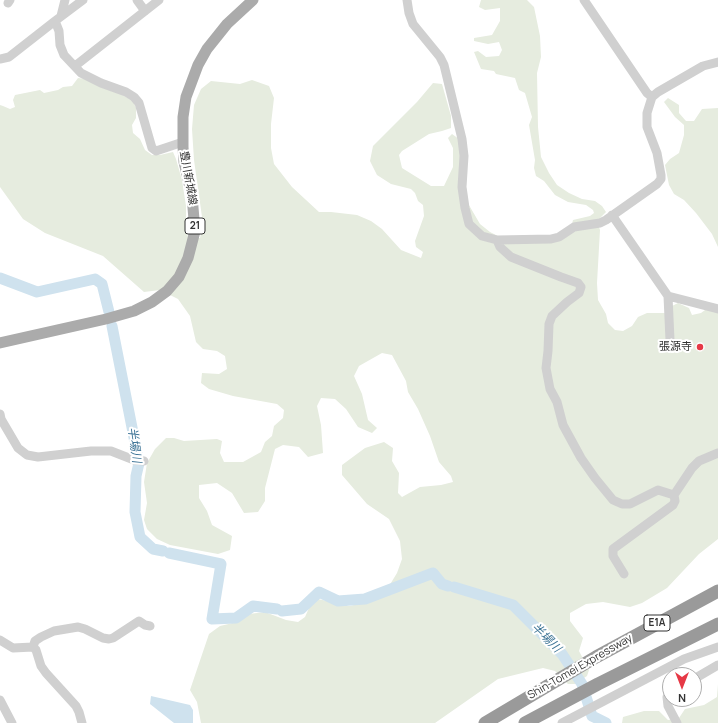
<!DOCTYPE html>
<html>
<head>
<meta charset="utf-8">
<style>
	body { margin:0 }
	#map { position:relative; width:718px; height:723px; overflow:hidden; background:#fff; font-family:Manrope,sans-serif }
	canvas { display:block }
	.north { position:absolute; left:662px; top:667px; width:40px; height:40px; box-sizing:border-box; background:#fff; border:1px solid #adadad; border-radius:50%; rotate:180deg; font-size:11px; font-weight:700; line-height:16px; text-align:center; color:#333 }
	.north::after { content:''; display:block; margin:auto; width:14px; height:18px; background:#e63946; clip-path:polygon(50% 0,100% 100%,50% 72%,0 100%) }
</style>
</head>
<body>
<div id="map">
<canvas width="718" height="723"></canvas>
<div class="north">N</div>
</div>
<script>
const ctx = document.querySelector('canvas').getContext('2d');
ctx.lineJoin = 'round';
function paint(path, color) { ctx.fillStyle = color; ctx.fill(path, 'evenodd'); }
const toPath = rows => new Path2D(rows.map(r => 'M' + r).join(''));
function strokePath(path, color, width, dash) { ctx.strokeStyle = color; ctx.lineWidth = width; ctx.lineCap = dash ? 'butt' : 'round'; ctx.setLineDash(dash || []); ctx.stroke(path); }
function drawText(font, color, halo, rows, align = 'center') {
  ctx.font = font + ' Manrope,"Noto Sans JP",sans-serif'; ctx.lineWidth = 4; ctx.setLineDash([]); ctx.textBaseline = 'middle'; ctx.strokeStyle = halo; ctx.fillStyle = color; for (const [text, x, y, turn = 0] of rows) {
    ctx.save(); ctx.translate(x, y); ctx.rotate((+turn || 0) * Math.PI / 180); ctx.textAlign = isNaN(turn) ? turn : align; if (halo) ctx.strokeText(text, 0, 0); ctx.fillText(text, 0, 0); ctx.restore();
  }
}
paint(toPath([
	[481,0,527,0,534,7,540,36,541,57,537,73,538,127,541,157,549,173,557,185,569,193,582,199,595,201,602,206,606,212,597,221,600,230,597,283,598,300,606,314,608,323,615,330,623,331,632,326,638,317,647,313,670,313,672,306,678,303,689,308,692,315,701,313,705,310,718,308,718,539,699,554,667,588,642,603,630,607,603,602,586,604,570,613,570,621,583,638,579,651,589,670,587,676,575,684,568,684,555,671,543,668,498,679,435,723,201,723,197,702,190,690,209,634,220,626,237,622,249,614,265,612,286,620,298,622,305,617,309,608,318,599,349,606,370,602,383,596,397,573,402,559,400,541,389,519,367,504,342,475,342,465,365,448,384,442,393,448,392,461,399,473,398,493,402,497,420,487,441,485,453,482,451,476,439,462,430,436,418,409,408,392,406,381,392,355,382,353,359,366,354,376,362,394,368,420,377,428,372,433,358,427,346,409,335,399,321,398,317,406,321,425,323,453,308,457,299,447,283,445,275,449,265,488,265,501,258,512,244,513,232,493,217,483,199,485,199,498,207,511,212,525,232,536,230,550,218,554,170,545,157,539,147,529,144,520,147,503,144,482,147,463,155,449,166,438,174,438,184,441,217,439,222,441,220,453,224,462,243,462,261,452,265,442,272,436,274,426,283,418,284,410,277,404,233,396,209,389,201,383,202,373,219,374,227,369,225,356,217,351,203,349,196,342,190,316,178,299,160,290,144,292,103,256,45,233,23,219,0,187,0,105,3,106,10,109,15,107,13,100,15,95,40,90,44,93,58,90,63,87,72,86,78,78,86,79,107,86,133,101,136,108,136,118,132,125,133,133,140,139,145,150,152,155,160,155,173,152,176,159,182,180,186,206,186,229,188,237,200,238,203,224,194,160,192,129,194,105,201,89,211,81,240,84,252,80,269,86,274,98,271,124,271,148,274,164,292,187,319,212,331,212,357,215,371,221,382,229,401,250,421,258,423,252,416,247,415,241,424,216,423,205,418,201,415,193,411,189,391,184,377,175,370,161,373,146,417,102,433,83,442,84,451,116,451,128,442,131,429,134,402,151,399,155,402,168,431,186,444,186,453,167,453,148,448,138,452,134,459,139,466,200,480,224,490,232,504,239,533,243,570,232,573,220,590,216,594,213,593,210,586,205,568,202,555,195,544,181,536,176,534,168,535,160,529,125,532,117,525,93,519,90,515,78,496,74,494,71,481,69,474,52,478,51,486,57,499,56,502,50,499,42,488,44,474,41,474,38,492,35,500,21,500,8,485,10,479,7],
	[668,98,679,105,679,113,686,121,694,121,702,109,718,108,718,247,712,234,696,213,684,200,674,194,669,185,665,165,670,159,679,153,684,135,684,125,675,117,664,102],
	[718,684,718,723,622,723,623,717,644,711,659,711,668,720,679,718,685,709,704,705,717,697]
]), '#e6ecdf');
paint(toPath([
	[151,696,190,705,193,710,193,723,174,723,150,704]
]), '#cfe2ee');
strokePath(toPath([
	[0,278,37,292,95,279,102,284,109,312],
	[112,326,139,463,136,476,135,512,140,537,153,549,163,551],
	[169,553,221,564,212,619,236,618,253,606,277,609],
	[454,587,513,605,562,654,582,684,592,716,606,723],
	[282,611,301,609,319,592,338,601,365,599,433,573,442,584,448,586]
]), '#cfe2ee', 11);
strokePath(toPath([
	[83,0,55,21,59,31,60,45,64,55,81,73,101,83,126,92,134,97,139,103,152,148,156,151,183,142],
	[137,0,145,11],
	[407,0,409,13,413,24,440,57,444,65,462,139,464,156,462,187,465,208,469,224,482,236,497,240,551,239,559,237,574,227,600,223,606,220,657,184,661,179,661,175,657,153,647,127,647,113,652,97,658,92,703,66,718,62],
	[584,0,647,93,652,97],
	[8,3,10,0],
	[61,16,65,0],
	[0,59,9,57,55,21],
	[75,66,159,0],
	[612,215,668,296,718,309],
	[497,240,500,247,511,257,561,277,578,283,581,287,579,293,567,302,552,316,549,324,548,351,546,368,550,389,557,402,563,425,581,458,595,478,613,500,622,504,630,504,658,490,674,495],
	[668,296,670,340],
	[0,414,1,419,18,448,27,455,38,457,91,451,111,451,134,460,144,461],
	[674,495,692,468,699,461,718,453],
	[624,574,613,556,613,549,673,505,675,501,674,495],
	[0,640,13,648,33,647,36,650,41,666,46,673,76,706,79,712,82,723],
	[33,647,35,641,41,637,54,631,78,627,85,629,103,638,109,639,113,638,139,621,145,625,150,626],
	[694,679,718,665],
	[670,694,667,697,668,706,677,723],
	[0,700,12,723],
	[562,723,684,659,718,647]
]), '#d0d0d0', 9);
strokePath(toPath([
	[0,343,106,319,134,311,152,302,167,291,179,277,188,258,195,231,192,196,184,162,183,147,183,117,186,97,198,65,207,49,227,24,253,0]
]), '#ababab', 11);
strokePath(toPath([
	[485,723,596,657,718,591],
	[525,723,598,684,718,624]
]), '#9a9a9a', 13);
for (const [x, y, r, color] of [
	[700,347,4,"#e63946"]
]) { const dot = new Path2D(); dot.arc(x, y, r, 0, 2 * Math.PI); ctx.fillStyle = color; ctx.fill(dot); strokePath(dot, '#fff', 1.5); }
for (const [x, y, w] of [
	[195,226,20],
	[657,623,26]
]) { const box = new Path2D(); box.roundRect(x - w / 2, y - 8, w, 16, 3); ctx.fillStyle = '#fff'; ctx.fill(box); strokePath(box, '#333', 1); }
drawText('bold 10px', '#333', null, [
	["21",195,226],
	["E1A",657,623]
]);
drawText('11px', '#333', '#fff', [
	["豊川新城線",188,178,80],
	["Shin-Tomei Expressway",580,667,-30]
]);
drawText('11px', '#333', '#fff', [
	["張源寺",692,347]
], 'right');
drawText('italic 12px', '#3f7597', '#fff', [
	["半場川",134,445,82],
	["半場川",546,638,45]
]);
</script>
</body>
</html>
